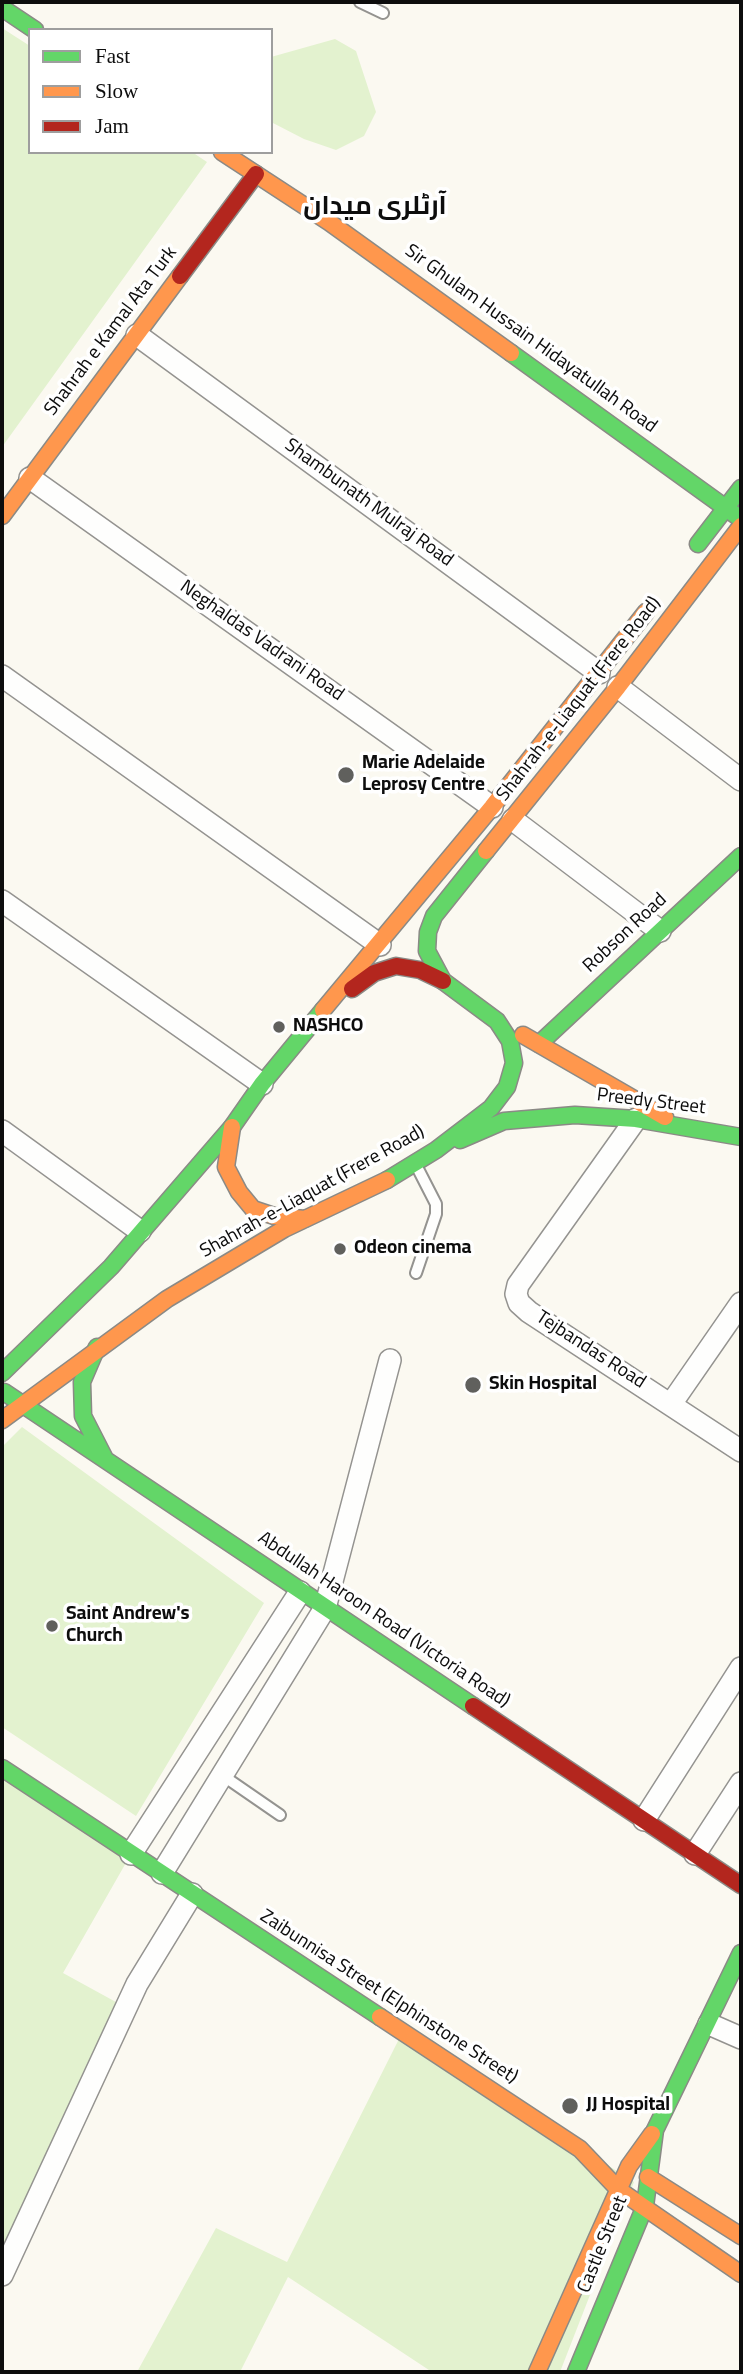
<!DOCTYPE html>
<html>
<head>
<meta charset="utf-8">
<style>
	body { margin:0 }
	#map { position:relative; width:743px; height:2374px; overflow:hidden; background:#fbf9f1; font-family:Georgia,serif }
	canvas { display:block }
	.frame { position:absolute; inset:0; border:4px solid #0d0d0d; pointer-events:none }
	.legend { position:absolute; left:28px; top:28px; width:245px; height:126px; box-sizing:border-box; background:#fff; border:2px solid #9e9e9e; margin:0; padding:9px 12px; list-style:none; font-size:21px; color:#0d0d0d }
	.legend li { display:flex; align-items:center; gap:14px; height:35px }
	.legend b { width:35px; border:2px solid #9e9e9e }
</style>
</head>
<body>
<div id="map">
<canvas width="743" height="2374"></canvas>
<div class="frame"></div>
<ul class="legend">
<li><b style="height:9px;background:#63d668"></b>Fast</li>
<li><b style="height:9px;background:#ff974d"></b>Slow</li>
<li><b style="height:9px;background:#b3261e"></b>Jam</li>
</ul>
</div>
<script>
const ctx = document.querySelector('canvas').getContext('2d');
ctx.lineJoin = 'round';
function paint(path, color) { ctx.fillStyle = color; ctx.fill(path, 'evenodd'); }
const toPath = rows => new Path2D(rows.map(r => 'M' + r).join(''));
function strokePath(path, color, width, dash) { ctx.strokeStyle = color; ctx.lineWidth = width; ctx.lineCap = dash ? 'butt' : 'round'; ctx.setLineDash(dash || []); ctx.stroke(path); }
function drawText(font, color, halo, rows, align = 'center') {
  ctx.font = font + ' Georgia,Cairo,serif'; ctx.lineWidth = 7; ctx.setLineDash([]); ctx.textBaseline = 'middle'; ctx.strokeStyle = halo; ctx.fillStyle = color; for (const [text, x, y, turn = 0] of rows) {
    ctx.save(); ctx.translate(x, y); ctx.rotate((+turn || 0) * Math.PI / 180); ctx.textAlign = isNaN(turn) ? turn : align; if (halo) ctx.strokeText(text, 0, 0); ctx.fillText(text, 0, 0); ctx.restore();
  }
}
paint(toPath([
	[2,28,30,46,30,152,192,152,207,162,2,447],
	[335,39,356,51,376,112,364,136,336,150,304,139,271,122,271,57],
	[22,1427,264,1603,136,1816,2,1727,2,1447],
	[2,1768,131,1854,63,1973,125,2007,2,2274],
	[402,2033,634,2182,560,2372,432,2372,288,2277,240,2372,137,2372,216,2228,287,2262]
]), '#e3f2cf');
const lane = toPath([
	[360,2,383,13],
	[416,1273,436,1214,436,1204,416,1165],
	[222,1775,280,1815]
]);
const street = toPath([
	[137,335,599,673],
	[30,478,492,807],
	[2,676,380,945],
	[618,687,741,780],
	[513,820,660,931],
	[2,901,262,1084],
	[636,1119,518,1285,516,1294,519,1303,529,1312,741,1451],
	[2,1131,140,1231],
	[671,1404,741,1303],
	[644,1820,741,1668],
	[131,1854,300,1592],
	[695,1854,741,1783],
	[162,1873,325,1608,390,1360],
	[709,2024,741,2038],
	[2,2275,137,1984,192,1894]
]);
const fast = toPath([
	[2,8,35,30],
	[511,353,741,519],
	[698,544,741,488],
	[539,1044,741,856],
	[460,1140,504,1121,575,1115,636,1119,741,1137],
	[387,1180,436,1150,491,1108,507,1087,514,1063,510,1041,497,1021,443,981,427,951,428,932,434,916,486,851],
	[97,1347,82,1382,83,1416,105,1459],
	[2,1373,111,1267,232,1127,262,1084,323,1010],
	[4,1392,473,1706],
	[2,1768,380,2017],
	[576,2372,645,2206,655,2130,741,1953]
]);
const slow = toPath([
	[222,152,329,222,511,353],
	[2,516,180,276],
	[486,851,618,687,741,526],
	[323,1010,492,807,646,612],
	[523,1035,665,1117],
	[232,1127,226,1167,239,1192,253,1209,274,1216,305,1219],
	[2,1420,167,1299,284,1229,387,1180],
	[380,2017,580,2149,619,2190,741,2274],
	[648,2177,741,2236],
	[537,2372,629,2166,652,2134]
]);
const jam = toPath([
	[180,276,256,174],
	[352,989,374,973,396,966,420,970,443,981],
	[473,1706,741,1885]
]);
strokePath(lane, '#949390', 14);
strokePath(street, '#949390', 24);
strokePath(fast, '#8b8a86', 19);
strokePath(slow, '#8b8a86', 19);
strokePath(jam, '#8b8a86', 19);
strokePath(lane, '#fefefd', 10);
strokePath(street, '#fefefd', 21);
strokePath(fast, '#63d668', 16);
strokePath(slow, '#ff974d', 16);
strokePath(jam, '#b3261e', 16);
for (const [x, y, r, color] of [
	[346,775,9,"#60605d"],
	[279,1027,7,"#60605d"],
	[340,1249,7,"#60605d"],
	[473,1385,9,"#60605d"],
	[52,1626,7,"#60605d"],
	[570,2106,9,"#60605d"]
]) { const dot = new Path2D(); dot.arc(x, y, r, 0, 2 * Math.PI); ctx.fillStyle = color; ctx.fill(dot); strokePath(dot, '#fff', 2.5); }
drawText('19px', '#0d0d0d', '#fff', [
	["Shahrah e Kamal Ata Turk",112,332,-53],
	["Sir Ghulam Hussain Hidayatullah Road",530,340,36],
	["Shambunath Mulraj Road",368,504,36],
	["Neghaldas Vadrani Road",261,642,35],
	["Shahrah-e-Liaquat (Frere Road)",580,700,-52],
	["Robson Road",626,934,-43],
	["Preedy Street",651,1103,7],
	["Shahrah-e-Liaquat (Frere Road)",313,1193,-29],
	["Tejbandas Road",590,1351,33],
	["Abdullah Haroon Road (Victoria Road)",383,1621,34],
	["Zaibunnisa Street (Elphinstone Street)",388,1998,33],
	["Castle Street",604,2245,-68]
]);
drawText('bold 19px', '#0d0d0d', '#fff', [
	["Marie Adelaide",362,764],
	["Leprosy Centre",362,786],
	["NASHCO",293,1027],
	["Odeon cinema",354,1249],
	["Skin Hospital",489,1385],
	["Saint Andrew's",66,1615],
	["Church",66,1637],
	["JJ Hospital",586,2106]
], 'left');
drawText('bold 26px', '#0d0d0d', '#fff', [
	["آرٹلری میدان",375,209]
]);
</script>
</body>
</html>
